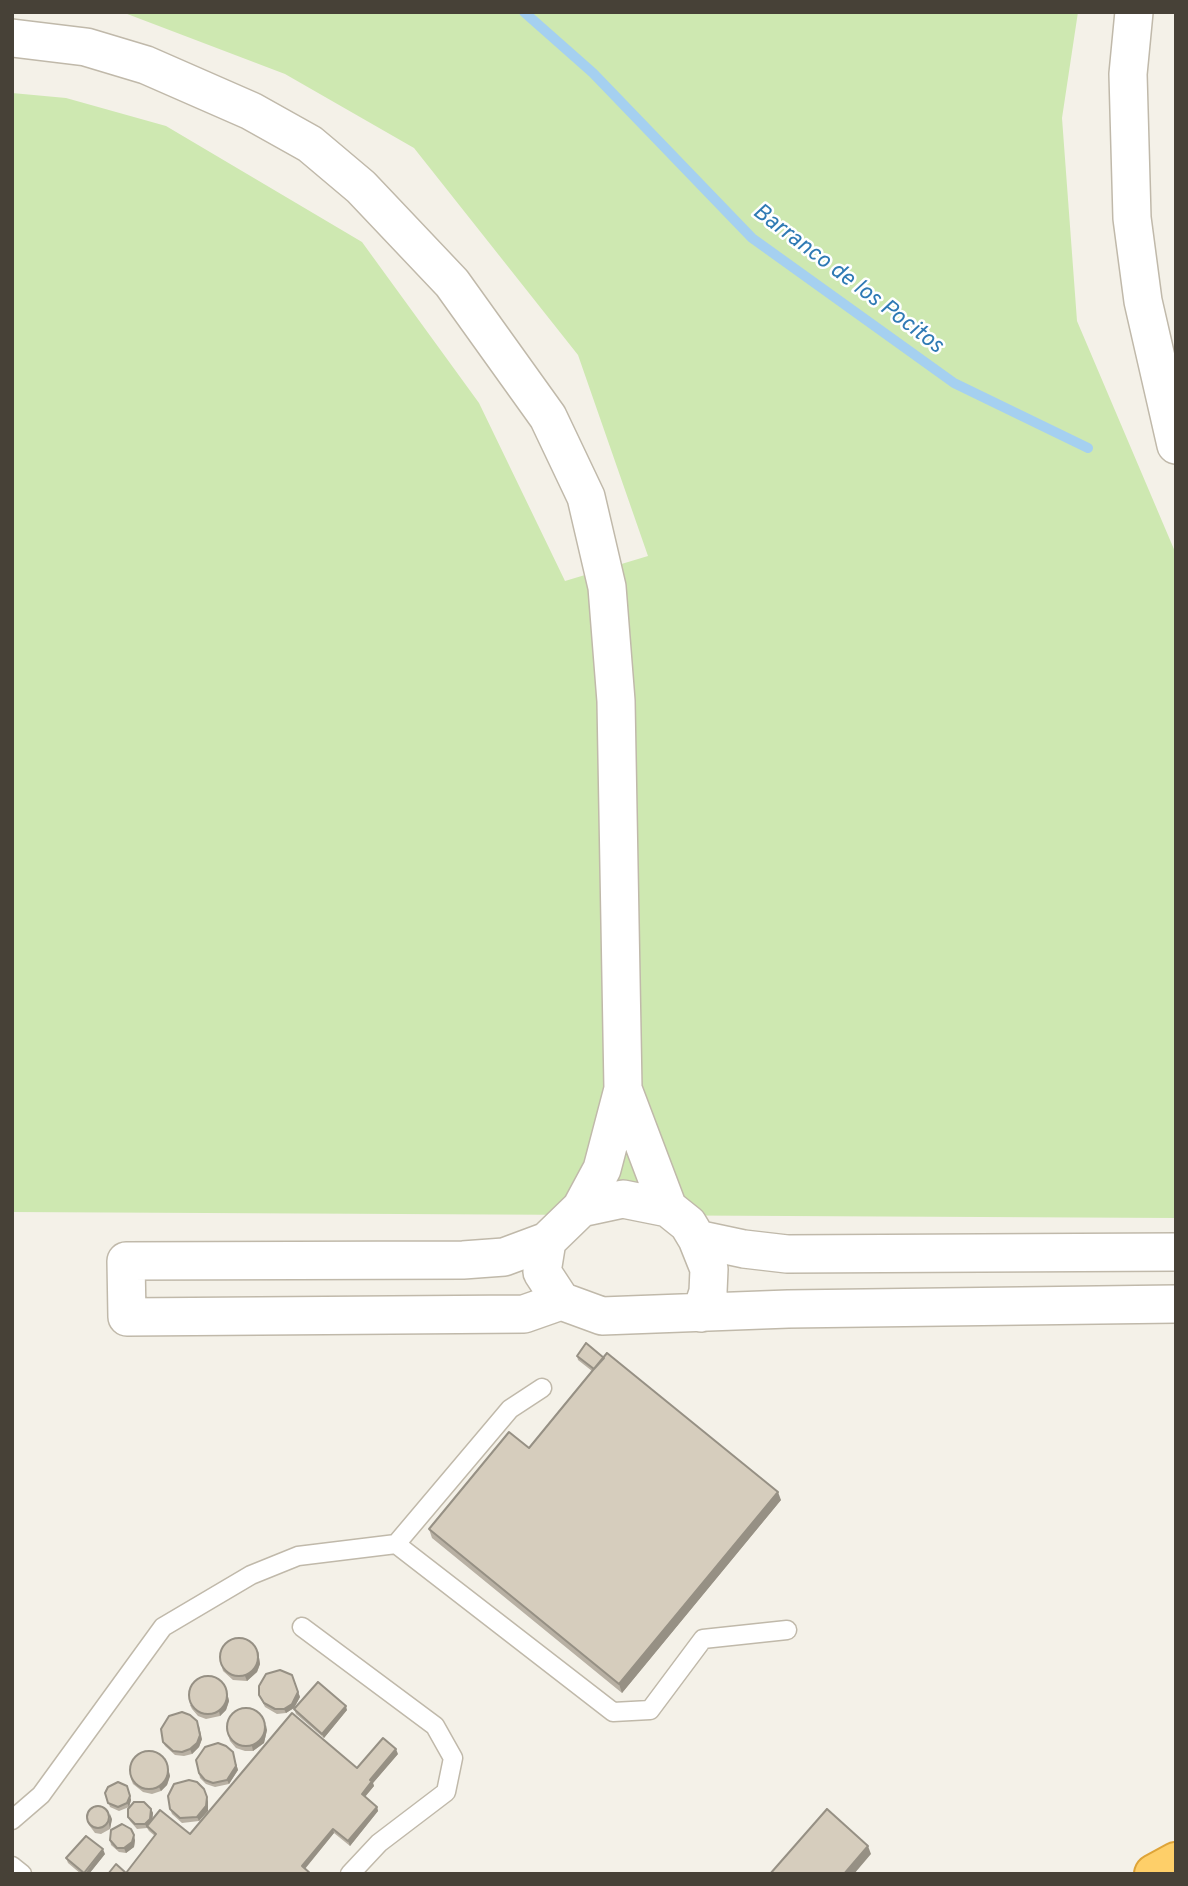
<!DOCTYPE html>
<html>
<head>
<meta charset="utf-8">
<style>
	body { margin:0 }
	#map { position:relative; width:1188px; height:1886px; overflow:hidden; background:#f4f1e8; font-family:Overpass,sans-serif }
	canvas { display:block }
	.frame { position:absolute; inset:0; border:14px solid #474137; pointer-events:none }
</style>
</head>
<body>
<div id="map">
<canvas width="1188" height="1886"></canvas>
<div class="frame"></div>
</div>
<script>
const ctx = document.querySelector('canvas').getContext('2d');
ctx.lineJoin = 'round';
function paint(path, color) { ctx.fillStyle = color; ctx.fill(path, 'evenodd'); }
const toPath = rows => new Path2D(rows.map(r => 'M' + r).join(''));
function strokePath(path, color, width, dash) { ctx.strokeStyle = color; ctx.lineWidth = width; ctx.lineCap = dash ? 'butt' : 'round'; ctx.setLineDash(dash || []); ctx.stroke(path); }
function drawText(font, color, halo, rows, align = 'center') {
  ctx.font = font + ' Overpass,sans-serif'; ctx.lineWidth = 5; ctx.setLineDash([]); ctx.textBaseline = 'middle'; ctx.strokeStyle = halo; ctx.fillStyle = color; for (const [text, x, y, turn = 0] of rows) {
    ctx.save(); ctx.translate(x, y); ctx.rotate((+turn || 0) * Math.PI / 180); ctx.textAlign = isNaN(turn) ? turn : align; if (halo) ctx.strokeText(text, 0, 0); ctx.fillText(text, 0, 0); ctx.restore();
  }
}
paint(toPath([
	[122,12,1078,12,1062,118,1077,321,1176,554,1176,1218,12,1212,12,93,66,98,166,126,362,242,479,403,565,581,648,556,578,355,414,148,285,74]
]), '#cee8b1');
strokePath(toPath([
	[524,12,593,73,752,238,954,383,1088,448]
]), '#a5d0f0', 10);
const service = toPath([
	[396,1544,510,1409,542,1388],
	[302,1627,435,1726,453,1758,446,1792,379,1843,350,1874],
	[12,1820,41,1795,163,1627,251,1575,298,1556,396,1544,613,1712,650,1710,703,1639,787,1630],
	[12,1866,22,1874]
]);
const minor = toPath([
	[1134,12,1128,74,1132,218,1143,301,1176,445],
	[12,38,86,47,146,65,251,111,310,144,361,187,452,283,548,417,586,497,607,587,616,701,623,1089,602,1169,581,1208,547,1241,504,1257,463,1260,126,1261,127,1317,524,1314,561,1301,602,1316,788,1309,1176,1304],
	[623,1089,668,1208],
	[581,1208,623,1199,668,1208,688,1224,697,1239,709,1269,708,1292,701,1313],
	[697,1239,744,1249,787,1254,1176,1252],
	[547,1241,542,1272,561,1301]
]);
const motorway = toPath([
	[1154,1874,1176,1862]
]);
strokePath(service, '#c0b9aa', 21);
strokePath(minor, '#c0b9aa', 40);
strokePath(motorway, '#dea438', 42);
strokePath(service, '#fff', 18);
strokePath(minor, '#fff', 37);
strokePath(motorway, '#fecf69', 38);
paint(toPath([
	[577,1356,781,1500,622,1693,432,1538,429,1529,529,1448,592,1371,578,1360],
	[258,1651,260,1664,257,1672,247,1681,233,1680,223,1671,222,1667],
	[292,1675,300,1697,294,1708,286,1713,277,1714,265,1707,259,1695],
	[226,1688,229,1701,226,1710,220,1716,206,1719,198,1716,192,1709,190,1705],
	[294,1709,347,1710,324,1738,296,1714],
	[226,1728,267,1730,264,1743,253,1751,245,1751,236,1748,230,1741],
	[202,1739,199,1747,192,1754,184,1756,175,1755,165,1746,163,1742],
	[398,1754,373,1783,374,1786,365,1797,377,1807,378,1811,350,1846,334,1833,305,1869,126,1873,155,1836,149,1831,147,1828,137,1829,130,1821,128,1817,151,1809,153,1813,152,1820,190,1834],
	[234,1757,238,1770,229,1784,215,1787,206,1784,200,1778,199,1773],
	[167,1763,170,1776,167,1785,161,1791,152,1794,143,1792,133,1784,131,1779],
	[127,1786,131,1800,129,1807,119,1811,110,1807,105,1793],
	[204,1789,208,1802,208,1811,199,1821,182,1823,172,1814,170,1809],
	[112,1819,110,1829,101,1834,95,1833,89,1825,87,1820],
	[110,1840,135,1840,134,1847,126,1853,119,1852,111,1845],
	[105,1854,89,1874,81,1874,68,1863,66,1858]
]), '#b8b0a3');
paint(toPath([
	[778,1492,781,1500,622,1693,619,1684],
	[258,1651,260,1664,257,1672,247,1681,245,1676],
	[226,1688,229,1701,226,1710,220,1716,219,1711],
	[298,1692,300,1697,294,1708,286,1713,284,1709],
	[346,1706,347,1710,324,1738,322,1734],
	[266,1725,267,1730,264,1743,253,1751,252,1746],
	[199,1726,202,1739,199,1747,192,1754,190,1749],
	[396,1749,398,1754,373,1783,374,1786,363,1799,362,1794,370,1780],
	[234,1757,238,1770,229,1784,227,1780],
	[165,1758,170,1776,167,1785,161,1791,159,1787],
	[130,1796,131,1800,129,1807,127,1803],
	[207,1797,208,1802,208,1811,199,1821,197,1817],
	[377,1807,378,1811,350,1846,348,1841],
	[151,1809,153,1813,152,1824,147,1828,145,1824],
	[110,1814,112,1819,110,1829,109,1824],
	[333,1829,334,1833,303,1871,302,1866],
	[134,1835,135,1840,134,1847,126,1853,124,1848],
	[868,1846,871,1854,854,1874,844,1874],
	[103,1849,105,1854,89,1874,85,1874]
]), '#969084');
const building = toPath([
	[586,1343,604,1358,594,1369,577,1356,586,1343],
	[607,1353,778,1492,619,1684,429,1529,509,1432,529,1448,607,1353],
	'220 1657a19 19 0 1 1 38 0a19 19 0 1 1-38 0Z',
	[280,1670,292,1675,298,1692,292,1704,284,1709,275,1709,264,1703,259,1695,259,1686,266,1674,280,1670],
	'189 1695a19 19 0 1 1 38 0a19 19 0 1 1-38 0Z',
	[318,1682,346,1706,322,1734,294,1709,318,1682],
	'227 1727a19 19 0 1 1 38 0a19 19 0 1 1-38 0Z',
	[182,1712,190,1715,197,1721,200,1735,197,1743,190,1749,182,1752,173,1751,163,1742,161,1729,169,1716,182,1712],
	[292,1713,357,1768,383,1738,396,1749,370,1780,372,1781,362,1794,377,1807,348,1841,333,1829,302,1866,311,1874,108,1874,116,1864,126,1873,156,1834,147,1826,160,1810,190,1834,292,1713],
	[218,1743,226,1746,233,1752,236,1766,227,1780,213,1783,205,1780,199,1773,196,1760,205,1747,218,1743],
	'130 1770a19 19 0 1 1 38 0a19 19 0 1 1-38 0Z',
	[189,1780,197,1782,204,1789,207,1797,206,1806,197,1817,180,1818,170,1809,168,1796,174,1784,189,1780],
	[118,1782,127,1786,130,1796,127,1803,118,1807,108,1803,105,1793,108,1787,118,1782],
	[134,1802,144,1802,151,1809,150,1819,145,1824,135,1824,128,1817,128,1809,134,1802],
	'87 1817a11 11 0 1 1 22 0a11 11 0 1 1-22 0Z',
	[827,1809,868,1846,844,1874,770,1874,827,1809],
	[122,1824,131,1829,134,1835,132,1842,124,1848,117,1848,110,1840,111,1830,122,1824],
	[86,1836,103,1849,84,1873,66,1858,86,1836]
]);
paint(building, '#d6cdbd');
strokePath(building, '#969084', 2);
drawText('italic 23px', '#2f7ab4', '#fff', [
	["Barranco de los Pocitos",847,280,37]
]);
</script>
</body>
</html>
